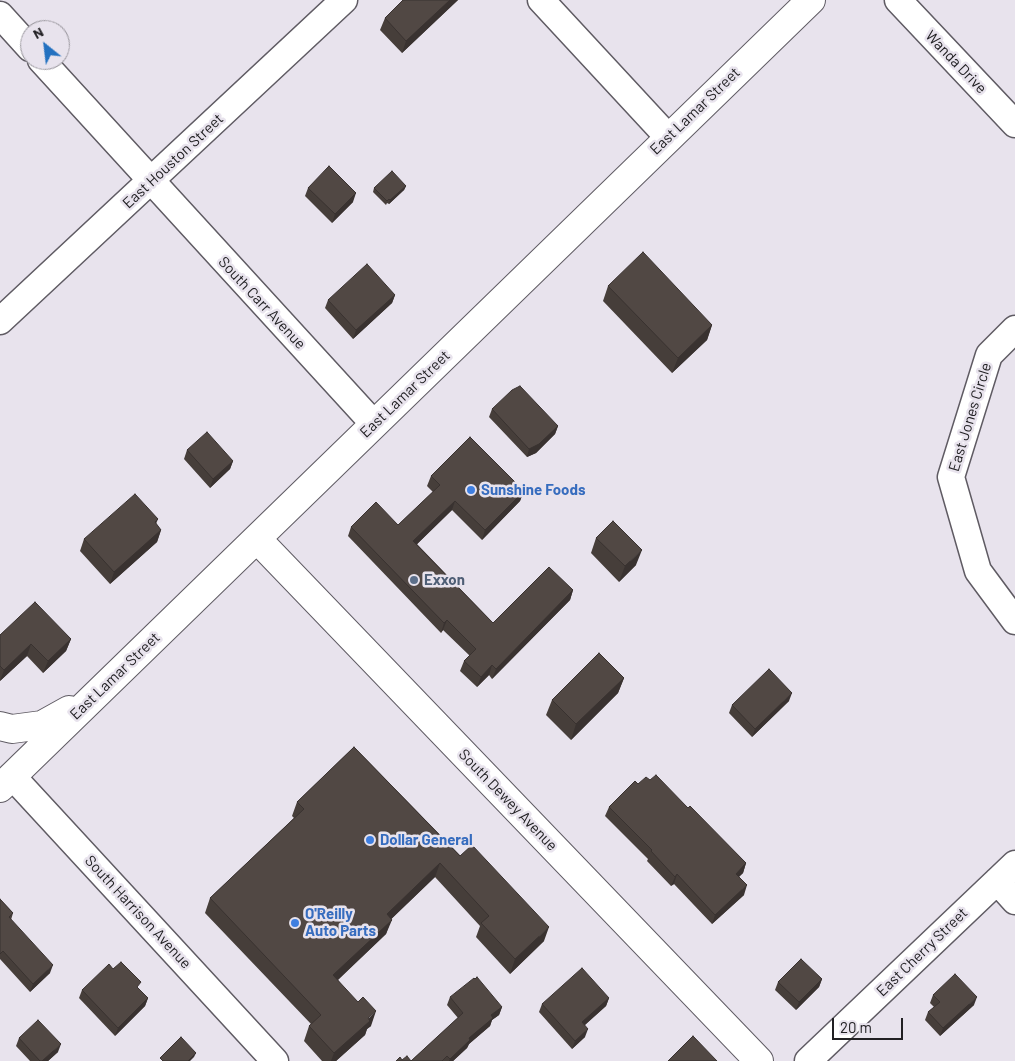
<!DOCTYPE html>
<html>
<head>
<meta charset="utf-8">
<style>
	body { margin:0 }
	#map { position:relative; width:1015px; height:1061px; overflow:hidden; background:#e8e3ed; font-family:Barlow,sans-serif }
	canvas { display:block }
	.north { position:absolute; left:20px; top:20px; width:50px; height:50px; box-sizing:border-box; background:#e8e3ed; border:1px solid #98959c; border-radius:50%; rotate:331deg; font-size:14px; font-weight:700; line-height:20px; text-align:center; color:#212023 }
	.north::after { content:''; display:block; margin:auto; width:18px; height:22px; background:#2371c0; clip-path:polygon(50% 0,100% 100%,50% 72%,0 100%) }
	.scale { position:absolute; left:832px; top:1018px; width:71px; height:22px; box-sizing:border-box; border:2px solid #212023; border-top:0; padding-left:6px; font-size:15px; line-height:18px; white-space:nowrap; color:#212023; -webkit-text-stroke:4px #e8e3ed; paint-order:stroke }
</style>
</head>
<body>
<div id="map">
<canvas width="1015" height="1061"></canvas>
<div class="north">N</div>
<div class="scale">20 m</div>
</div>
<script>
const ctx = document.querySelector('canvas').getContext('2d');
ctx.lineJoin = 'round';
const toPath = rows => new Path2D(rows.map(r => 'M' + r).join(''));
function strokePath(path, color, width, dash) { ctx.strokeStyle = color; ctx.lineWidth = width; ctx.lineCap = dash ? 'butt' : 'round'; ctx.setLineDash(dash || []); ctx.stroke(path); }
function paint(path, color) { ctx.fillStyle = color; ctx.fill(path, 'evenodd'); }
function drawText(font, color, halo, rows, align = 'center') {
  ctx.font = font + ' Barlow,sans-serif'; ctx.lineWidth = 5; ctx.setLineDash([]); ctx.textBaseline = 'middle'; ctx.strokeStyle = halo; ctx.fillStyle = color; for (const [text, x, y, turn = 0] of rows) {
    ctx.save(); ctx.translate(x, y); ctx.rotate((+turn || 0) * Math.PI / 180); ctx.textAlign = isNaN(turn) ? turn : align; if (halo) ctx.strokeText(text, 0, 0); ctx.fillText(text, 0, 0); ctx.restore();
  }
}
const street = toPath([
	[541,0,668,137],
	[898,0,1015,124],
	[0,15,30,48],
	[41,60,374,424],
	[0,321,344,0],
	[1015,329,989,355,951,477,978,571,1015,621],
	[12,776,275,1061],
	[997,881,1015,901],
	[808,1061,1015,864]
]);
const primary = toPath([
	[257,539,759,1061],
	[0,726,12,729,42,725,69,710],
	[0,788,811,0]
]);
strokePath(street, '#5f5b63', 29);
strokePath(primary, '#5f5b63', 30);
strokePath(street, '#fff', 26);
strokePath(primary, '#fff', 28);
paint(toPath([
	[403,0,458,0,402,53,380,30,385,18],
	[406,186,404,190,389,204,387,203,386,205,373,192,374,188],
	[308,188,353,202,332,223,305,196],
	[608,286,712,325,707,340,672,373,603,301],
	[395,295,392,303,353,339,325,308,328,300],
	[492,409,558,426,555,434,536,453,527,457,489,417],
	[187,450,233,461,230,469,210,488,184,459],
	[431,476,524,491,520,501,482,540,452,510,417,544,493,623,573,590,570,600,492,679,489,675,477,687,460,671,464,661,470,656,443,630,441,633,348,536,351,527,398,525,433,492,427,486],
	[158,519,156,524,161,530,157,542,110,584,80,551,84,539],
	[596,538,636,565,619,582,591,553],
	[0,635,71,639,66,651,43,673,27,656,0,681],
	[624,678,618,693,571,740,546,715,552,700],
	[789,701,752,737,729,713,732,705],
	[354,747,544,941,510,974,476,937,480,926,435,877,391,919,386,934,338,980,371,1026,367,1029,365,1035,336,1061,322,1061,304,1041,309,1026,311,1024,205,913,210,898,294,818,292,816,297,802],
	[650,780,688,808,746,863,743,873,739,877,744,895,712,924,674,884,671,886,647,861,648,859,605,816,609,807,638,784],
	[0,899,13,913,11,920,50,973,30,992,0,959],
	[113,969,139,989,148,998,145,1006,115,1036,79,998,82,990],
	[822,979,819,987,796,1010,775,990,778,982],
	[933,995,974,1005,940,1036,925,1020,928,1012,934,1007,930,1003],
	[450,997,502,1007,499,1015,492,1020,490,1026,469,1044,467,1048,453,1061,411,1061,458,1018,447,1005],
	[609,998,606,1006,585,1025,585,1037,572,1049,539,1012,542,1004],
	[19,1038,58,1052,48,1061,30,1061,16,1046]
]), '#463e3a');
paint(toPath([
	[450,0,458,0,402,53,406,41],
	[406,186,404,190,389,204,390,200],
	[356,193,353,202,332,223,335,214],
	[395,295,392,303,353,339,356,330],
	[712,325,707,340,672,373,678,358],
	[558,426,555,434,536,453,527,457,529,449],
	[233,461,230,469,210,488,213,479],
	[524,491,520,501,482,540,485,530],
	[455,501,452,510,410,551,413,541],
	[161,530,157,542,110,584,114,572],
	[642,550,636,565,619,582,625,566],
	[573,590,570,600,492,679,496,669],
	[447,620,443,630,441,633,444,623],
	[71,639,66,651,43,673,48,661],
	[31,644,27,656,0,681,4,670],
	[492,665,489,675,477,687,481,677],
	[624,678,618,693,571,740,576,724],
	[792,693,789,701,752,737,755,729],
	[440,863,435,877,381,929,387,914],
	[746,863,743,873,732,883,736,874],
	[677,874,674,884,671,886,675,877],
	[747,885,744,895,712,924,715,915],
	[392,920,386,934,328,989,333,975],
	[549,927,544,941,510,974,515,959],
	[53,965,50,973,30,992,33,984],
	[822,979,819,987,796,1010,799,1002],
	[977,997,974,1005,940,1036,943,1028],
	[148,998,145,1006,115,1036,118,1028],
	[609,998,606,1006,579,1030,582,1022],
	[502,1007,499,1015,492,1020,490,1026,469,1044,467,1048,453,1061,449,1061,450,1059,469,1038,491,1015],
	[376,1011,371,1026,367,1029,365,1035,336,1061,331,1061,334,1053],
	[588,1029,585,1037,572,1049,575,1041],
	[61,1044,58,1052,48,1061,42,1061],
	[196,1053,194,1057,190,1061,188,1061]
]), '#393230');
const building = toPath([
	[403,0,450,0,406,41,385,18,403,0],
	[329,166,356,193,335,214,308,188,329,166],
	[392,171,406,186,390,200,389,199,387,201,374,188,392,171],
	[643,252,712,325,678,358,608,286,643,252],
	[367,264,395,295,356,330,328,300,367,264],
	[520,386,558,426,539,444,529,449,492,409,512,390,520,386],
	[207,432,233,461,213,479,187,450,207,432],
	[470,437,524,491,485,530,455,501,413,541,493,623,549,567,573,590,496,669,492,665,481,677,464,661,476,649,447,620,444,623,351,527,376,502,398,525,440,485,431,476,470,437],
	[135,494,158,519,155,522,161,530,114,572,84,539,135,494],
	[613,521,642,550,625,566,596,538,613,521],
	[35,602,71,639,48,661,31,644,4,670,0,666,0,635,35,602],
	[599,653,624,678,576,724,552,700,599,653],
	[769,669,792,693,755,729,732,705,769,669],
	[354,747,460,856,472,845,549,927,515,959,481,923,489,916,440,863,387,914,392,920,333,975,358,1002,363,997,376,1011,368,1018,370,1021,334,1053,309,1026,321,1015,210,898,304,809,297,802,354,747],
	[656,775,688,808,690,806,746,863,736,874,747,885,715,915,677,874,675,877,651,851,652,850,609,807,635,781,638,784,646,777,650,780,656,775],
	[0,899,13,913,9,917,53,965,33,984,3,951,0,954,0,899],
	[801,959,822,979,799,1002,778,982,801,959],
	[121,962,141,982,137,987,148,998,118,1028,82,990,109,964,113,969,121,962],
	[582,968,609,998,582,1022,588,1029,575,1041,542,1004,582,968],
	[955,974,977,997,943,1028,928,1012,940,1002,933,995,955,974],
	[477,977,502,1007,491,1015,493,1018,469,1038,470,1040,450,1059,447,1056,442,1061,411,1061,463,1013,450,997,474,978,475,979,477,977],
	[38,1020,61,1044,42,1061,40,1061,19,1038,38,1020],
	[693,1036,717,1061,668,1061,693,1036],
	[181,1037,196,1053,188,1061,163,1061,160,1058,181,1037],
	[407,1056,411,1061,396,1061,400,1057,402,1060,407,1056]
]);
paint(building, '#514844');
strokePath(building, '#393230', 1);
for (const [x, y, r, color] of [
	[471,490,5,"#3f7fe0"],
	[414,580,5,"#5c6f8a"],
	[370,840,5,"#3f7fe0"],
	[295,923,5,"#3f7fe0"]
]) { const dot = new Path2D(); dot.arc(x, y, r, 0, 2 * Math.PI); ctx.fillStyle = color; ctx.fill(dot); strokePath(dot, '#e8e3ed', 2); }
drawText('15px', '#212023', '#e8e3ed', [
	["Wanda Drive",956,62,46],
	["East Lamar Street",695,111,-44],
	["East Houston Street",173,161,-43],
	["South Carr Avenue",262,303,47],
	["East Lamar Street",405,394,-44],
	["East Jones Circle",970,417,-73],
	["East Lamar Street",115,676,-44],
	["South Dewey Avenue",508,800,46],
	["South Harrison Avenue",138,912,47],
	["East Cherry Street",922,952,-44]
]);
drawText('bold 15px', '#366cbe', '#e8e3ed', [
	["Sunshine Foods",481,490],
	["Dollar General",380,840],
	["O'Reilly",305,914],
	["Auto Parts",305,931]
], 'left');
drawText('bold 15px', '#4e5e75', '#e8e3ed', [
	["Exxon",424,580]
], 'left');
</script>
</body>
</html>
